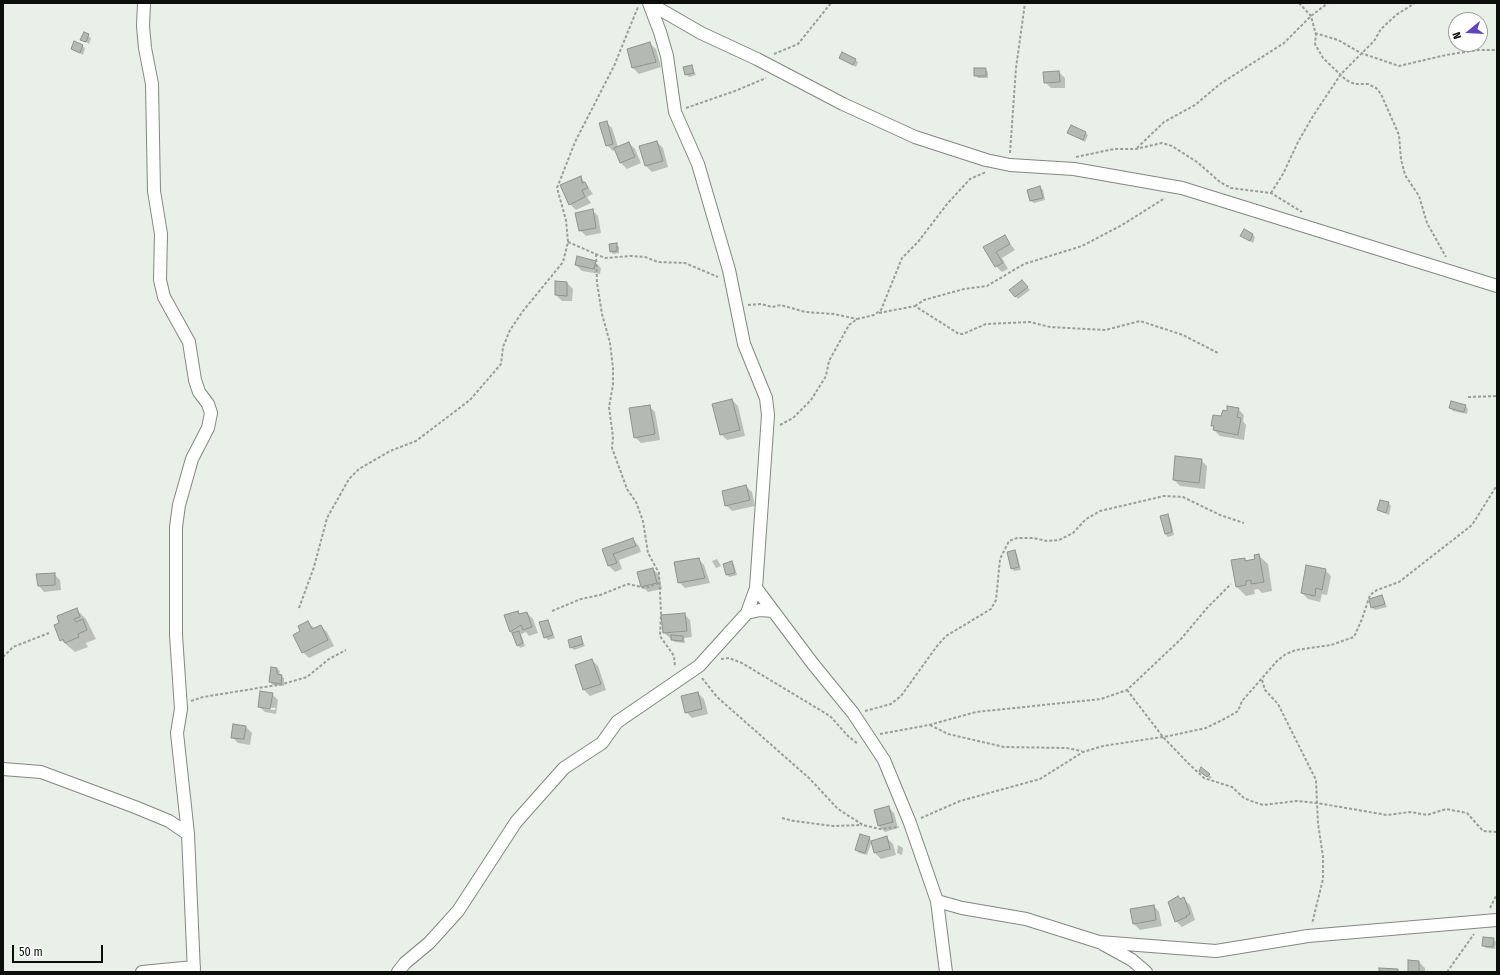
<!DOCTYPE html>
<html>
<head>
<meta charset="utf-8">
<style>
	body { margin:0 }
	#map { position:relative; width:1500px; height:975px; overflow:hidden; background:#e9f0e7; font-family:"Fira Sans Condensed",sans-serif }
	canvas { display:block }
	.frame { position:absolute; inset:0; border:4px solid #0c0e0c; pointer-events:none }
	.north { position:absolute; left:1448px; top:12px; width:40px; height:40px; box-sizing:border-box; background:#fff; border:1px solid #9e9f9e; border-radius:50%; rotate:252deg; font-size:11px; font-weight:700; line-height:16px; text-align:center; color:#0c0e0c }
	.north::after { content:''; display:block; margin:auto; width:14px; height:18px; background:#6343bb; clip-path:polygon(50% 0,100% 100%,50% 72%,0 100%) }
	.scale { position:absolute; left:12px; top:945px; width:91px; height:18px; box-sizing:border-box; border:2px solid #0c0e0c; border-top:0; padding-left:5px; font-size:12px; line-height:14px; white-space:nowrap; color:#0c0e0c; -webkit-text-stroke:3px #fff; paint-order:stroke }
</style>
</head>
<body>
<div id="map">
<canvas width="1500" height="975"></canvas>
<div class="frame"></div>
<div class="north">N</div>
<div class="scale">50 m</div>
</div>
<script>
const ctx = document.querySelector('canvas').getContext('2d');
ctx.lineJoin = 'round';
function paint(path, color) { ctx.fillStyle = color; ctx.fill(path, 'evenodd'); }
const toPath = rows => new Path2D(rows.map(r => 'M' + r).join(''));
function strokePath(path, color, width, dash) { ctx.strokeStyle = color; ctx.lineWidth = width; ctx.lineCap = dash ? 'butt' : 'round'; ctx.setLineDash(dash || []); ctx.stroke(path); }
paint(toPath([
	[84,33,91,38,89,44,82,39],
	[650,44,656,49,661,67,639,74,633,68],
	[82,46,85,48,83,55,72,49],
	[843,60,855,60,858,62,856,67],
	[691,66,696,75,689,77,686,74],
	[985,69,988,72,988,78,978,78,975,75],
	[1059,72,1065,78,1065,88,1051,88,1045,82],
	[606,122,612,128,618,147,629,143,635,149,641,163,627,169,621,163,616,150,613,151,607,145],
	[1069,133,1085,133,1088,135,1085,142],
	[657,142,663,148,668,167,652,172,646,166,641,147],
	[581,177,593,194,587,197,591,203,576,210,570,204],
	[1040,187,1043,190,1045,200,1034,203,1031,201],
	[592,210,598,216,601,233,586,236,580,230],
	[1252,234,1255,237,1253,243,1241,236],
	[1004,236,1015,250,1002,258,1008,269,1002,272,996,266,985,247],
	[616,244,619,247,619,253,613,254,611,251],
	[595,262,601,268,600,274,582,271,576,265],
	[567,283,573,289,572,301,562,301,556,295],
	[1025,284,1030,290,1018,299,1011,290],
	[732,400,738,406,745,436,727,440,721,434],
	[649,406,655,412,660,440,641,443,635,437],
	[1465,406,1468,409,1467,414,1453,411,1450,408],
	[1238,409,1244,415,1243,421,1246,425,1244,440,1220,436,1214,430,1213,425,1227,412],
	[1201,460,1207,466,1205,489,1180,486,1174,480],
	[746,486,752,492,755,506,732,511,726,505],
	[1388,503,1391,506,1389,515,1378,510],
	[1167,515,1170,518,1174,535,1168,537,1165,534],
	[633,540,639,546,641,552,619,560,622,569,615,572,609,566,603,550],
	[1015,551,1017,554,1021,570,1014,571,1012,568],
	[1258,555,1268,564,1272,591,1262,593,1258,589,1254,590,1255,594,1246,596,1237,587,1245,559,1247,562,1256,560],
	[698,559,704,565,710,583,685,588,679,582],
	[717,559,721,566,716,568,712,561],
	[732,562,734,565,737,575,729,577,727,574],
	[1307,567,1325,570,1331,576,1327,595,1322,594,1320,602,1308,599,1302,593],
	[653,569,659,575,662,589,648,592,642,586],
	[54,574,60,580,61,590,44,592,39,586],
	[1382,596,1387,607,1375,610,1372,607],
	[77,610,86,619,96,639,86,643,88,647,75,652,61,640,60,624],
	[518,612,521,615,527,613,533,619,538,633,529,636,526,632,521,634,525,646,520,648,510,631],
	[684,614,690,620,692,637,684,638,685,643,675,642,664,633],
	[547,621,555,638,548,640,545,637],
	[308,622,314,628,321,626,327,632,334,646,309,658,303,652,301,632],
	[580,637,585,646,574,650,571,647],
	[592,660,598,666,606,690,590,696,584,690,576,666],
	[277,669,280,671,279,675,284,678,284,686,273,685,270,682],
	[698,693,704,699,708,714,692,718,686,712],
	[272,694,278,700,276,714,265,712,259,706],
	[264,707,276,708,275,710,264,709],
	[246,727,252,733,250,745,238,743,232,737],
	[1203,773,1209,775,1212,777,1210,779],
	[888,807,894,813,898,828,885,832,879,826],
	[869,838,872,841,867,855,859,853,856,850],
	[887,838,893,844,896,855,881,859,875,853],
	[898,845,903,848,902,855,897,853],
	[1178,897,1180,900,1184,899,1190,905,1195,920,1182,927,1176,921,1172,899],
	[1154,906,1159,912,1162,926,1140,930,1134,924],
	[1493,939,1496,942,1495,949,1486,948,1483,945],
	[1409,961,1419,962,1425,968,1425,972,1409,972]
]), '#0003');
const building = toPath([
	[84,32,89,34,86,42,80,40,84,32],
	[74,41,83,45,80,53,71,49,74,41],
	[650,42,656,62,632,68,627,49,650,42],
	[842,52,856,59,853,65,839,58,842,52],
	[692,65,694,73,685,75,683,67,692,65],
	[974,68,986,68,986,76,974,76,974,68],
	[1059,71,1060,82,1044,83,1043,72,1059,71],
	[607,121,613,144,606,146,599,123,607,121],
	[1071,125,1086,132,1083,140,1067,133,1071,125],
	[657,141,663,161,645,166,639,146,657,141],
	[629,142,635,157,620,163,614,148,629,142],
	[581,176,582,183,585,182,588,188,582,190,585,197,569,205,560,185,581,176],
	[1040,186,1043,198,1030,201,1027,190,1040,186],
	[593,209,596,228,579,231,575,213,593,209],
	[1244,229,1253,234,1250,241,1240,236,1244,229],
	[1005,235,1010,244,996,252,1003,263,995,267,983,247,1005,235],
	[617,243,617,251,610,252,609,244,617,243],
	[577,256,596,261,594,269,575,265,577,256],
	[1022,280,1028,287,1015,297,1009,290,1022,280],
	[555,281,567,282,567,296,555,295,555,281],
	[732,399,740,430,720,435,712,404,732,399],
	[1451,401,1466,405,1464,412,1449,408,1451,401],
	[650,405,655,434,634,438,629,408,650,405],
	[1227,406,1239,408,1237,417,1241,418,1238,435,1213,430,1214,426,1211,426,1213,415,1221,416,1223,410,1227,411,1227,406],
	[1175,456,1202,459,1199,483,1173,480,1175,456],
	[746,485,750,500,725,506,722,491,746,485],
	[1380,500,1389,502,1386,513,1377,510,1380,500],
	[1168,514,1172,532,1165,534,1160,516,1168,514],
	[633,538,636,546,613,554,617,563,608,566,602,549,633,538],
	[1015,550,1019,567,1011,569,1007,552,1015,550],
	[1259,554,1264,582,1251,584,1251,580,1246,581,1246,585,1236,587,1231,560,1245,558,1245,561,1255,559,1254,555,1259,554],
	[699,558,705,578,678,583,674,562,699,558],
	[732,561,735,573,726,575,723,564,732,561],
	[1306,565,1326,569,1322,590,1316,588,1315,596,1301,593,1306,565],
	[653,568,657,583,641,587,637,572,653,568],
	[55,573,55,585,38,586,36,574,55,573],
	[1382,595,1385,604,1371,608,1369,599,1382,595],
	[77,608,80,617,74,619,76,622,83,619,87,630,78,634,79,637,65,643,63,639,60,641,54,625,59,623,57,616,77,608],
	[518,611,519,614,527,612,532,627,523,630,521,625,510,632,504,615,518,611],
	[685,613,687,631,663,633,661,615,685,613],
	[548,620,553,635,544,638,539,622,548,620],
	[308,621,312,629,321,625,328,640,302,653,293,635,300,631,298,626,308,621],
	[519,631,523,643,517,646,512,633,519,631],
	[671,635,683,636,683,641,671,640,671,635],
	[581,636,583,644,570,648,568,640,581,636],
	[592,659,601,684,583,690,575,665,592,659],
	[271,667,277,668,277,674,282,675,281,684,269,682,271,667],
	[260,691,273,693,270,709,258,707,260,691],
	[698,692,702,709,685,713,681,696,698,692],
	[233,724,246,726,244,739,231,738,233,724],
	[1201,767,1210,774,1207,777,1199,771,1201,767],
	[889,806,893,822,878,826,874,810,889,806],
	[860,834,870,837,865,853,855,850,860,834],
	[887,836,890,849,874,853,871,841,887,836],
	[1178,896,1180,899,1184,897,1190,914,1186,916,1187,917,1175,922,1168,902,1178,896],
	[1154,905,1156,920,1133,924,1130,909,1154,905],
	[1483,937,1494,938,1493,947,1482,946,1483,937],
	[1408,960,1419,961,1419,972,1408,972,1408,960],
	[1379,968,1398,969,1398,972,1379,972,1379,968]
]);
paint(building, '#b3bab1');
strokePath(building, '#8d948c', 1);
const minor = toPath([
	[144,3,143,26,145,48,152,84,154,191,161,234,160,280,164,297,189,342,195,380,199,392,208,404,211,413,208,428,192,459,179,505,176,527,176,635,181,709,177,733,188,834,194,972],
	[649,3,701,33,757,59,843,104,915,137,986,160,1010,165,1074,169,1182,188,1497,286],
	[756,588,813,664,853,713,884,760,910,823,937,901,946,972],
	[747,613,760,610,773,611],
	[3,769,41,772,135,807,169,821,188,834],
	[937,901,962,908,1026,919,1099,942,1216,951,1308,936,1497,920],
	[1103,944,1132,960,1146,972],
	[142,972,194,967],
	[398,972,405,963,429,943,458,911,516,822,564,768,602,743,617,722,699,666,747,613,756,588,768,415,766,398,744,344,729,270,698,164,675,112,667,56,660,32,649,3]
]);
strokePath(minor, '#818880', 14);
strokePath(toPath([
	[1299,3,1311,16,1316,35,1315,44,1323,58,1346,80,1355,84,1368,84,1376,88,1381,94,1399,135,1401,159,1405,175,1419,196,1427,223,1446,257],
	[1315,33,1338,40,1361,53,1399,66,1446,55,1478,50,1497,50],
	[774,54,798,44,831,3],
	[686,108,735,91,766,78],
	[1137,148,1164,122,1195,105,1220,84,1284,43,1311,16,1328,3],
	[1010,153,1016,68,1025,3],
	[1076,157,1114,149,1136,149,1162,143,1172,146,1197,162,1220,182,1231,188,1271,193,1302,212],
	[1271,193,1283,174,1298,142,1313,116,1341,74,1374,41,1381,29,1396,15,1415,3],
	[568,242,605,258,631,256,645,257,658,262,685,263,718,277],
	[596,254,597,283,602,314,610,343,613,368,613,385,609,407,613,437,612,448,627,489,636,502,643,521,648,553,659,573,661,612,660,636,674,656,675,667],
	[748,305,761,304,772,307,781,305,805,312,834,314,857,319],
	[915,306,924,300,964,289,987,286,1024,264,1082,246,1122,225,1165,198],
	[879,313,915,306,959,334,963,334,986,324,1030,322,1050,327,1105,330,1140,321,1183,335,1218,353],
	[1468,397,1497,396],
	[780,425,793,418,811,400,826,376,829,361,849,325,857,319,874,315,881,310,902,258,918,242,947,204,970,179,986,172],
	[299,608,314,567,327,518,349,479,359,469,390,451,416,441,470,400,501,364,503,347,510,330,523,311,563,262,568,242,566,220,557,188,575,142,614,66,638,7],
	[552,611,581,599,600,595,628,584,645,588,659,583],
	[3,657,13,647,49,633],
	[721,659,729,658,742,663,830,716,848,736,858,744],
	[702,678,717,697,809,778,838,809,863,825,880,829,899,827],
	[1262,680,1265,690,1278,704,1316,780,1318,823,1323,857,1323,879,1312,924],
	[1127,690,1163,737,1188,763,1204,778,1232,787,1244,798,1251,801,1263,805,1297,801,1317,803,1387,815,1410,812,1427,815,1446,809,1467,813,1483,831,1497,832],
	[191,701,203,697,283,684,307,677,329,659,346,650],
	[865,711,891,704,901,696,937,646,946,636,991,609,996,600,1000,559,1009,541,1017,538,1033,538,1047,541,1059,540,1073,533,1086,519,1100,511,1164,496,1183,497,1220,515,1244,523],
	[930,725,948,734,1004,747,1066,748,1082,751],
	[880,734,929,725,976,712,1101,699,1127,690,1181,639,1207,608,1231,584],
	[782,818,794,821,833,826,862,825],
	[921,818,960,801,1040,779,1083,752,1103,746,1169,736,1206,728,1226,718,1238,711,1242,701,1277,661,1286,654,1296,650,1331,645,1354,637,1362,619,1370,595,1377,590,1399,582,1472,525,1497,485],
	[1490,908,1497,894],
	[1447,972,1474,934]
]), '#999e98', 2, [3, 2]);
strokePath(minor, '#fff', 12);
</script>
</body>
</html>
